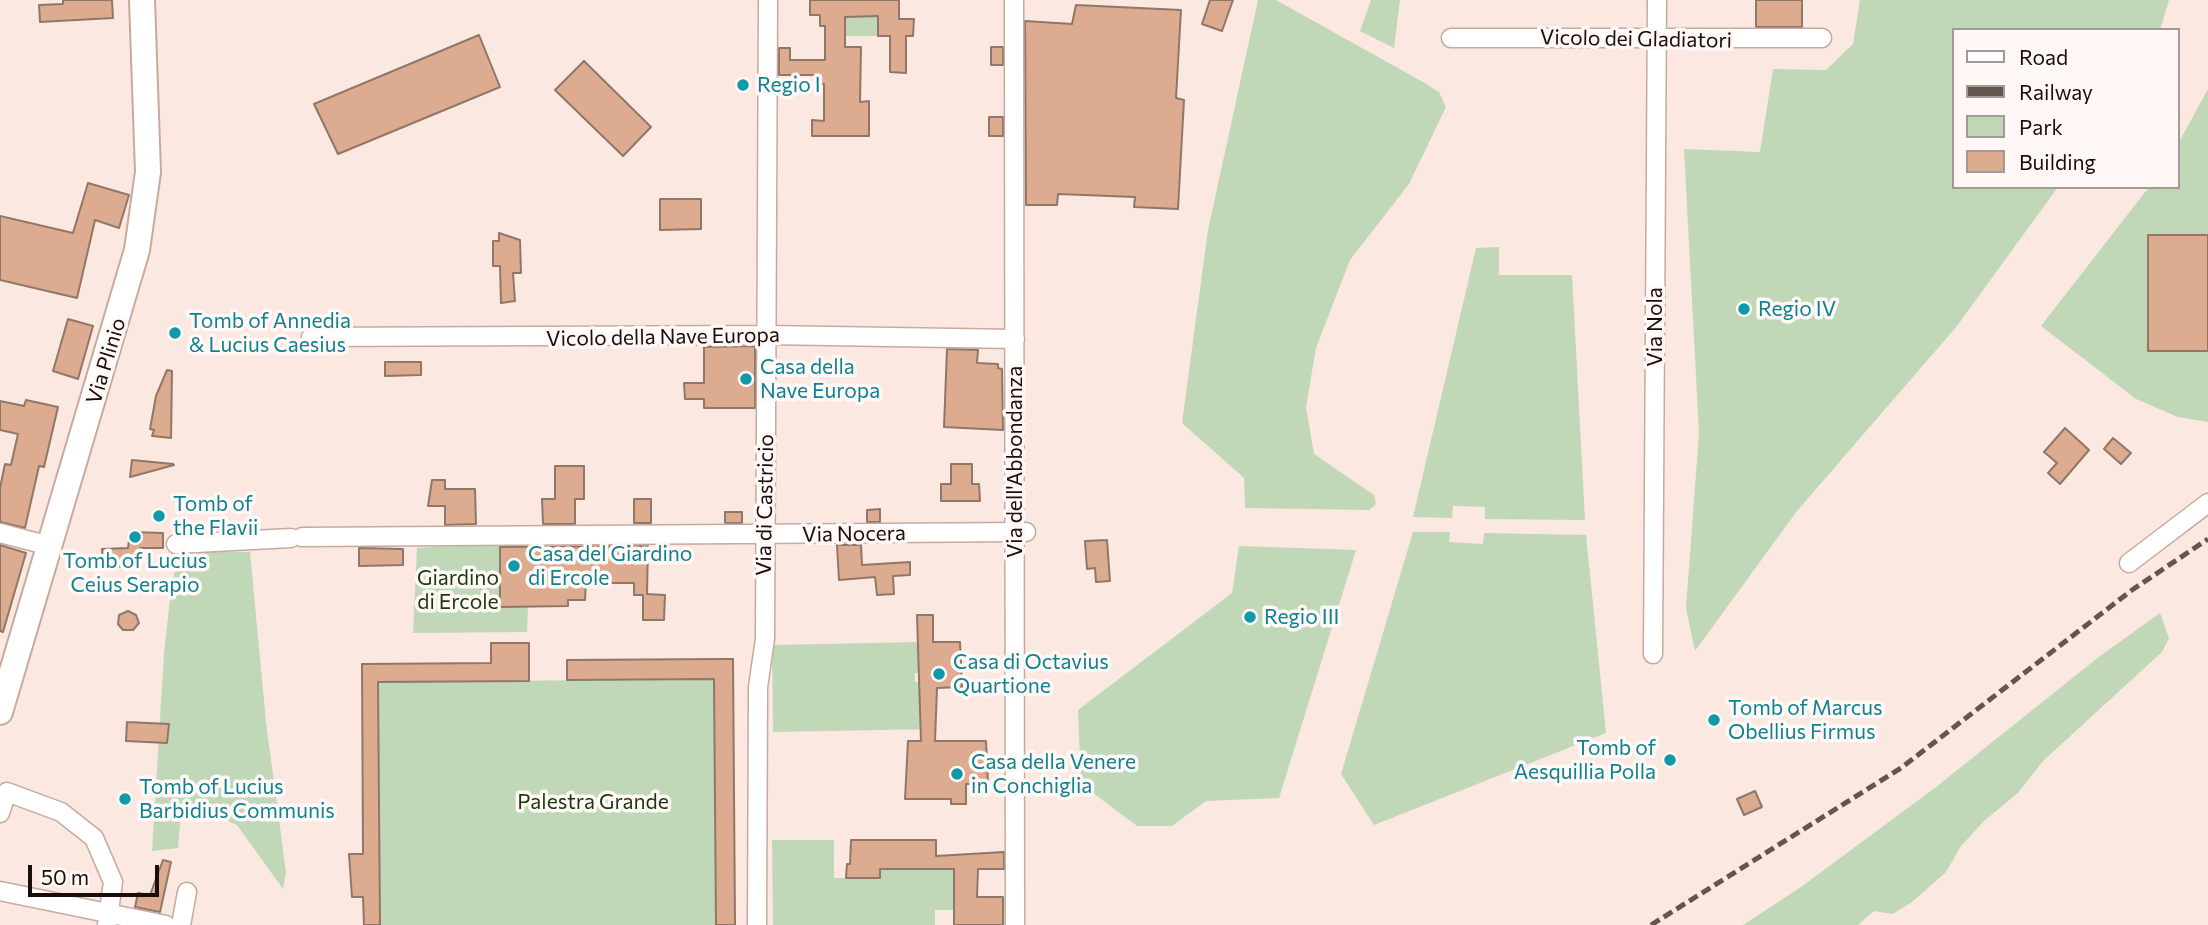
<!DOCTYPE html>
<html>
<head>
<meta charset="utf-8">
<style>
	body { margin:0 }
	#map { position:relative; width:2208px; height:925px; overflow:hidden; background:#fbe8e1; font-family:Commissioner,sans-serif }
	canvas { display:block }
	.legend { position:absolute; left:1952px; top:28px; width:228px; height:161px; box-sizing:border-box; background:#fff8f6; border:2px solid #a39a98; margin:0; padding:9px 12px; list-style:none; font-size:21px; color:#180e0a }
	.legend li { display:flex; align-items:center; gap:14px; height:35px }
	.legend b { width:35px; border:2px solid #a39a98 }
	.scale { position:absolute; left:28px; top:865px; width:131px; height:32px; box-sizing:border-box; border:4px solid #180e0a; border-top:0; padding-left:9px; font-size:21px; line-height:24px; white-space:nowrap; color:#180e0a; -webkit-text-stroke:5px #fff8f6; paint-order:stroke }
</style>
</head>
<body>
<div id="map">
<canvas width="2208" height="925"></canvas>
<ul class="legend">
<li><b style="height:9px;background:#fff"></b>Road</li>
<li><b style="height:9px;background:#635651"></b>Railway</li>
<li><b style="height:19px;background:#c0d8b8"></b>Park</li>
<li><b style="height:19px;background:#dcab90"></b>Building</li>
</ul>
<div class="scale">50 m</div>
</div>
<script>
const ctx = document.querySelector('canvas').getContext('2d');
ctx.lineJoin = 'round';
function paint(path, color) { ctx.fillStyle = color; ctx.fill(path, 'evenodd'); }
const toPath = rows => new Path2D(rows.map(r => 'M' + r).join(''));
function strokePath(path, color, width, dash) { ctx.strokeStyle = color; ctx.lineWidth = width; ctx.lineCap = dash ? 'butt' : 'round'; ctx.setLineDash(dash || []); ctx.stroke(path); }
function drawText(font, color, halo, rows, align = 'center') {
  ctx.font = font + ' Commissioner,sans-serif'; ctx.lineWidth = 7; ctx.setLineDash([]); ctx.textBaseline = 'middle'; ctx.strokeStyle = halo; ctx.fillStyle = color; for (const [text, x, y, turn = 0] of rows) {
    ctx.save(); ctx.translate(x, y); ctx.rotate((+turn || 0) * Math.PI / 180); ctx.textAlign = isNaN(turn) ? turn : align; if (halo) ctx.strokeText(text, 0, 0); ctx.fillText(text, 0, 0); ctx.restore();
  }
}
paint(toPath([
	[1258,0,1276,0,1423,82,1439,92,1446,107,1409,184,1350,260,1316,348,1306,407,1314,454,1374,495,1376,504,1369,510,1245,508,1244,478,1182,423,1208,230],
	[1371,0,1400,0,1394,48,1360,31],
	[1860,0,2169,0,2160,30,1954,30,1954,187,2058,187,1957,326,1797,511,1695,651,1686,608,1699,433,1684,149,1760,152,1773,69,1826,70,1853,44],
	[845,17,878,17,878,36,845,36],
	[2208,89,2208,422,2178,417,2136,399,2041,326,2149,187,2178,187,2178,144],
	[1499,247,1499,275,1572,275,1585,520,1485,519,1485,507,1453,506,1452,518,1413,517,1476,248],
	[1413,532,1450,532,1449,542,1483,544,1484,533,1586,535,1606,733,1374,825,1341,774],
	[500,542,500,607,528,607,527,632,413,633,417,548],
	[1239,546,1356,550,1279,798,1206,801,1172,826,1137,826,1081,784,1078,710,1232,593],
	[182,551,250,552,266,722,286,872,283,889,237,825,199,809,181,813,178,848,152,851,164,653,172,581],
	[2160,613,2169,638,2162,652,2043,761,2018,793,1984,821,1961,846,1946,872,1912,902,1893,914,1874,911,1858,925,1743,925,1801,887,1936,787,2100,656],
	[920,642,929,673,915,673,915,682,929,682,935,729,773,732,772,645],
	[714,679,716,925,380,925,378,682],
	[772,840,834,840,834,878,880,878,880,869,969,869,954,883,954,910,935,910,935,925,773,925]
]), '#c0d8b8');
const building = toPath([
	[63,0,112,0,113,18,40,22,39,5,63,4,63,0],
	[810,0,899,0,899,19,914,19,913,36,906,36,906,73,890,72,890,36,878,36,878,16,845,17,845,47,861,47,860,102,869,101,869,136,812,136,812,120,824,121,824,84,817,84,817,75,779,75,779,48,790,48,790,60,825,60,825,26,820,26,820,15,810,15,810,0],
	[1210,0,1233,0,1222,31,1202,24,1210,0],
	[1756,0,1802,0,1802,27,1756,27,1756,0],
	[1076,5,1181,10,1176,98,1184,100,1178,209,1134,207,1135,197,1058,194,1057,205,1026,205,1025,21,1072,24,1076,5],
	[479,35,500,87,338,154,314,104,479,35],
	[991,47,1003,47,1003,65,991,65,991,47],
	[584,61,651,127,623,156,555,90,584,61],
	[989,117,1003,117,1003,136,989,136,989,117],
	[88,183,129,195,119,228,95,220,77,298,0,280,0,216,73,233,88,183],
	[660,199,701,199,701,229,660,230,660,199],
	[499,233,520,240,521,273,513,273,515,301,501,303,500,266,493,266,493,241,499,241,499,233],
	[2148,235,2208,235,2208,351,2148,351,2148,235],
	[68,319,93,326,78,379,53,371,68,319],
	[755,346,755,408,704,408,704,399,685,399,684,383,704,383,704,347,755,346],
	[947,349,978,350,977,363,998,364,998,368,1002,369,1003,430,944,427,947,349],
	[385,362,421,362,421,375,385,376,385,362],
	[167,370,172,371,171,438,152,436,154,430,150,429,156,396,167,370],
	[26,400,58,407,44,467,39,466,25,528,0,522,0,488,5,464,11,465,18,434,0,430,0,401,24,406,26,400],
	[2065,428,2089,450,2060,484,2048,473,2057,463,2044,452,2065,428],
	[2113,438,2131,453,2121,464,2104,449,2113,438],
	[132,460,173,464,174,465,130,477,132,460],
	[951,464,972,464,972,484,979,484,980,501,941,501,941,484,951,484,951,464],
	[555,466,584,466,584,499,575,499,575,524,543,524,542,499,555,499,555,466],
	[432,480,445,480,445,489,475,489,476,524,445,525,445,506,428,506,432,480],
	[634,499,651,499,651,523,634,523,634,499],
	[880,509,880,522,867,522,867,510,880,509],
	[725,512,742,512,742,523,725,523,725,512],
	[130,532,163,533,163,548,140,548,140,566,103,567,102,549,128,548,130,532],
	[1107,540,1110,581,1096,582,1095,568,1087,569,1085,541,1107,540],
	[0,545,26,553,3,632,0,631,0,545],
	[837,545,861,545,862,565,910,562,910,575,893,576,894,594,877,595,875,577,839,580,837,545],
	[648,546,647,594,665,595,664,620,643,620,643,595,634,595,634,583,586,583,585,600,568,600,568,606,500,607,500,547,648,546],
	[359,548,403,549,403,565,359,566,359,548],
	[128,611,136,615,139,623,133,630,123,630,118,624,119,615,128,611],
	[917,615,933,615,933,642,960,642,962,687,937,688,935,741,986,741,988,784,966,784,966,804,951,804,951,799,905,799,908,741,921,741,917,615],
	[491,643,529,643,529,681,378,682,380,925,364,925,363,897,352,897,349,854,363,854,362,664,491,663,491,643],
	[723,659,733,659,735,925,716,925,714,679,567,680,567,660,723,659],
	[127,722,169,724,167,743,126,741,127,722],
	[1755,791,1762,807,1744,815,1737,799,1755,791],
	[851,840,936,840,936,856,1004,852,1004,869,978,869,977,897,1003,897,1003,925,954,925,954,869,880,869,880,878,846,878,847,864,850,864,851,840],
	[163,860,171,862,160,912,135,907,138,893,150,895,163,860]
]);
paint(building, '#dcab90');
strokePath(building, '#907768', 2);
const street = toPath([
	[1014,0,1015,925],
	[1451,38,1822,38],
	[311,337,767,335,1015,339],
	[0,533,50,546],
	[302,537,1026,532],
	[176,544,291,538],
	[2129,563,2208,503],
	[1653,654,1657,0],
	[0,813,7,792,61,812,94,838,113,882,107,925],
	[0,891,166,925],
	[181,925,187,892],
	[757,925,758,687,765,639,768,0]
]);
const secondary = toPath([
	[0,712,137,250,148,172,142,0]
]);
strokePath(street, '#c7aa9e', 21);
strokePath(secondary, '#c7aa9e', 28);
strokePath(street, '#fff', 18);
strokePath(secondary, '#fff', 24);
strokePath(toPath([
	[1651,925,1901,768,2132,590,2208,539]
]), '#635651', 5, [10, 5]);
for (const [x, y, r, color] of [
	[743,85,7,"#0f9aa8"],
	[1744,309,7,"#0f9aa8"],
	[175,333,7,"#0f9aa8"],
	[746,379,7,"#0f9aa8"],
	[159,516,7,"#0f9aa8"],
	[135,537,7,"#0f9aa8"],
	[514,566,7,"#0f9aa8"],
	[1250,617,7,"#0f9aa8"],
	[939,674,7,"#0f9aa8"],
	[1714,720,7,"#0f9aa8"],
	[1670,760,7,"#0f9aa8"],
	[957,774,7,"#0f9aa8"],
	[125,799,7,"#0f9aa8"]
]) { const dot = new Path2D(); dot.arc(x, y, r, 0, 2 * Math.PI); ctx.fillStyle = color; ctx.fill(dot); strokePath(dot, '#fff8f6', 2.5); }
drawText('21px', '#180e0a', '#fff8f6', [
	["Vicolo dei Gladiatori",1636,39,1],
	["Via Nola",1655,327,-90],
	["Vicolo della Nave Europa",663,337,-1],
	["Via Plinio",106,361,-73],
	["Via dell'Abbondanza",1015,462,-90],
	["Via di Castricio",765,505,-89],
	["Via Nocera",854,534,-1]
]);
drawText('21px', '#0d838f', '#fff8f6', [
	["Regio I",757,85],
	["Regio IV",1758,309],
	["Tomb of Annedia",189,321],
	["& Lucius Caesius",189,345],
	["Casa della",760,367],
	["Nave Europa",760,391],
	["Tomb of",173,504],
	["the Flavii",173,528],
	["Casa del Giardino",528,554],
	["di Ercole",528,578],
	["Tomb of Lucius",135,561,"center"],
	["Ceius Serapio",135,585,"center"],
	["Regio III",1264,617],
	["Casa di Octavius",953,662],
	["Quartione",953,686],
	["Tomb of Marcus",1728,708],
	["Obellius Firmus",1728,732],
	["Tomb of",1656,748,"right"],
	["Aesquillia Polla",1656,772,"right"],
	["Casa della Venere",971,762],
	["in Conchiglia",971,786],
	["Tomb of Lucius",139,787],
	["Barbidius Communis",139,811]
], 'left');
drawText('21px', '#19380c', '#fff8f6', [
	["Giardino",458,578],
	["di Ercole",458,602],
	["Palestra Grande",593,802]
]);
</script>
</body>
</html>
